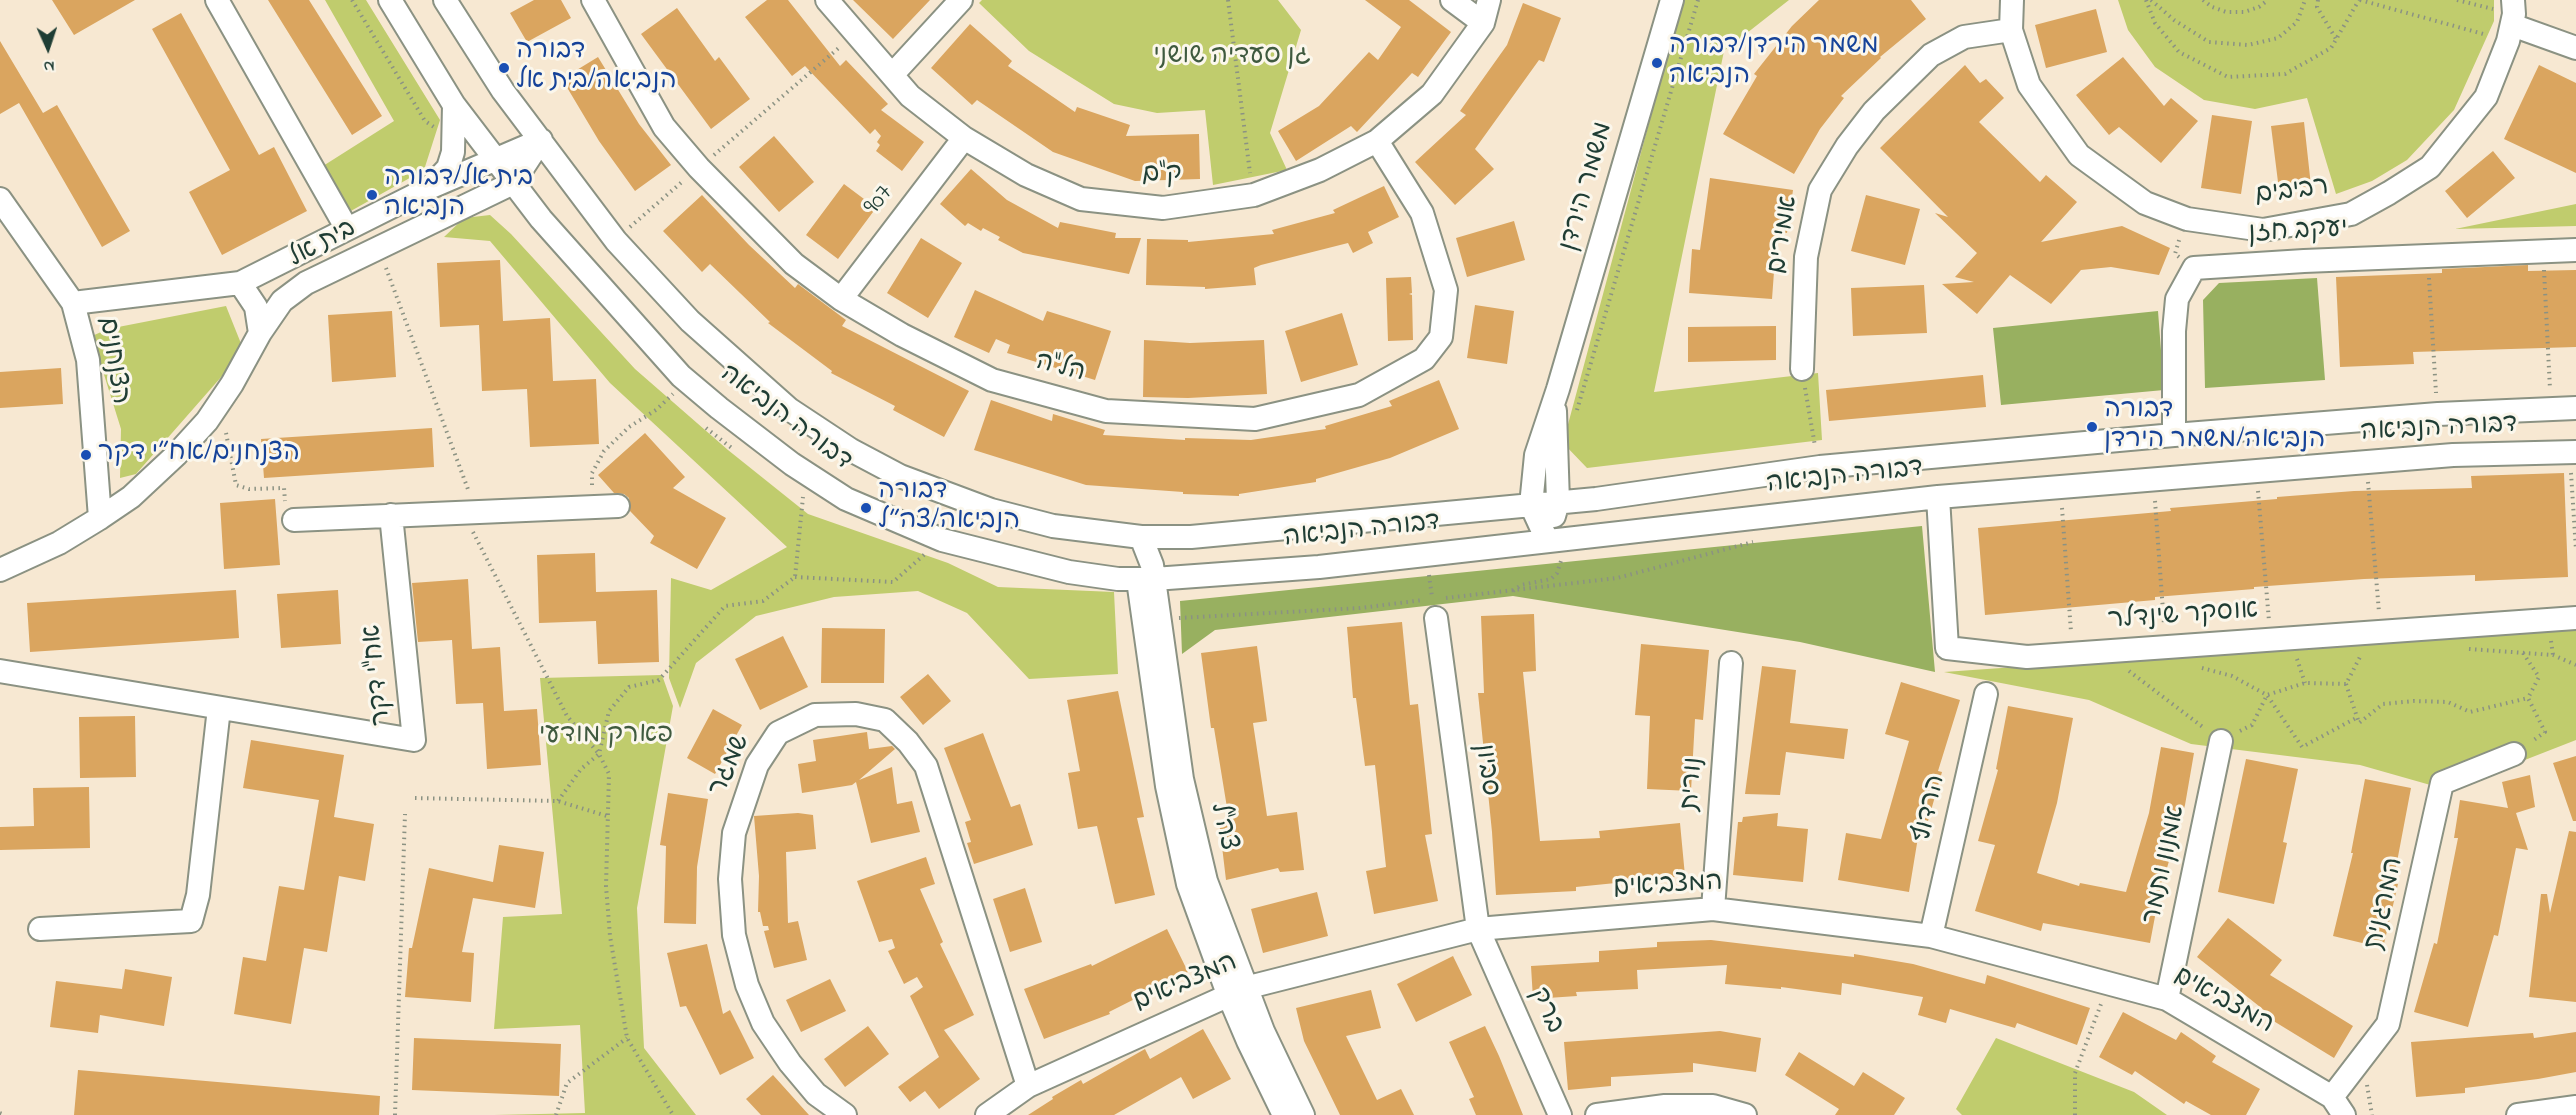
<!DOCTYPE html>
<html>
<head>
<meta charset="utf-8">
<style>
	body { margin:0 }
	#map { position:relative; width:2576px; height:1115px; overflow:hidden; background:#f7e8d2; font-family:"Indie Flower",sans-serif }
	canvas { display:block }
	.north { position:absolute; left:18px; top:18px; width:60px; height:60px; -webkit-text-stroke:4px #fbf7ec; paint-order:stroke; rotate:177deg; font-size:16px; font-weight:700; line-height:24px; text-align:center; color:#1f3d34 }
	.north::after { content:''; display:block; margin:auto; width:21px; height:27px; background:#1f3d34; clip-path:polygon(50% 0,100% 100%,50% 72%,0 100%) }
</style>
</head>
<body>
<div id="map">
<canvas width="2576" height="1115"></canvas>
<div class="north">N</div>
</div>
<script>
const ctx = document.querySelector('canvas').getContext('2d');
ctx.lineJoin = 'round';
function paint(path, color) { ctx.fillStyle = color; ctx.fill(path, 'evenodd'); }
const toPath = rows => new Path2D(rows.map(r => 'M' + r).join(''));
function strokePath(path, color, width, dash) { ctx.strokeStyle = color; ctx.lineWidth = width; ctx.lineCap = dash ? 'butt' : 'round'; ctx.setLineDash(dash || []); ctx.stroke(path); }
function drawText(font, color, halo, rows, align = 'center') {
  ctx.font = font + ' "Indie Flower","Playpen Sans Hebrew",sans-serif'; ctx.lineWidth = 6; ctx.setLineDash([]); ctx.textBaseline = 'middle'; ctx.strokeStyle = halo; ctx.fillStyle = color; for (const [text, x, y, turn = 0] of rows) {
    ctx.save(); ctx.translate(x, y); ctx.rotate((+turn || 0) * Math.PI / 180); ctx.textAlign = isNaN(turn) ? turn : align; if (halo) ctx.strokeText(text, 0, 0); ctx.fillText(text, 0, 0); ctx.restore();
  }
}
paint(toPath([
	[325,0,366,0,440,120,424,170,349,212,323,166,394,121],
	[982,0,1278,0,1301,30,1270,133,1287,170,1213,185,1205,110,1157,113,1114,104,1029,51,979,3],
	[1682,0,1789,0,1724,51,1654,392,1818,373,1822,440,1587,468,1563,443],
	[2118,0,2494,0,2494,21,2454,110,2407,160,2372,181,2336,194,2307,98,2255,109,2204,100,2155,67,2128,30],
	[2576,204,2576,226,2455,229],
	[490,215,511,234,635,369,728,450,808,514,948,563,998,587,1114,592,1118,674,1029,679,967,613,918,591,834,597,756,616,696,663,680,708,669,678,671,578,711,590,787,547,610,383,490,241,444,237,464,218],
	[226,306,244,351,136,474,120,478,121,429,92,336,108,329],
	[2576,628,2576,740,2448,790,2360,765,2191,744,2089,700,1944,672],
	[662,675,673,706,637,908,644,1048,696,1115,494,1115,585,1113,580,1025,494,1029,503,917,562,914,540,678],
	[1996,1038,2134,1092,2167,1115,1962,1115,1956,1109]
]), '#c0cc6d');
paint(toPath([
	[2317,278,2325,380,2205,388,2203,300,2219,283],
	[2158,311,2164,390,2001,405,1993,328],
	[1922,526,1935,672,1800,642,1513,596,1215,630,1182,654,1180,601]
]), '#98b060');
paint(toPath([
	[52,0,135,0,74,35],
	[268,0,309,0,382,116,352,135],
	[534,0,561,0,571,18,527,42,510,13],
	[767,0,788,0,840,66,846,60,888,104,881,110,924,142,902,171,876,151,880,145,877,142,881,136,875,129,870,134,805,66,792,76,745,17],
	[853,0,930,0,893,39],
	[1365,0,1409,0,1451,32,1418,77,1412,73,1357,132,1351,126,1296,161,1278,131,1319,106,1369,52,1378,60,1401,27],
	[1819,0,1911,0,1926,19,1880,57,1881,58,1841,96,1844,98,1820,129,1794,174,1723,134,1757,76,1754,74,1792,26],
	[1523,3,1561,18,1544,62,1539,60,1475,149,1494,169,1455,205,1415,162,1466,115,1460,111,1507,45],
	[677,8,715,61,719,57,750,99,711,129,641,34],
	[2096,9,2107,52,2046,68,2035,25],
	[181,13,259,155,274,147,307,211,222,255,189,192,230,170,152,29],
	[970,24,1012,61,1008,66,1075,112,1077,107,1130,125,1126,136,1199,134,1200,179,1135,181,1053,152,977,100,972,105,931,68],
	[0,41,43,113,57,105,130,231,102,247,19,103,0,114],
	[598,57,639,124,671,165,635,191,599,141,562,79],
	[2123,57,2164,106,2171,98,2198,121,2161,163,2119,127,2109,135,2076,95],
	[1965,65,1980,83,1986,79,2004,98,1979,122,2040,182,2046,175,2077,202,2041,242,2122,226,2170,248,2159,275,2111,267,2081,270,2051,304,2010,275,1977,314,1942,284,1974,282,1955,277,1977,253,1935,213,1948,217,1880,148],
	[2539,65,2576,83,2576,173,2504,139],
	[2212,115,2252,121,2241,194,2201,188],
	[2304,122,2311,186,2279,190,2271,126],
	[774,136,814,182,779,212,739,167],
	[2493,151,2515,178,2467,218,2445,191],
	[971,169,1007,200,1058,228,1060,222,1116,233,1115,238,1141,238,1129,274,1023,253,998,240,1000,237,983,228,981,231,968,223,965,226,940,204],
	[1710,178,1793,190,1787,233,1777,231,1772,299,1689,293,1692,249,1700,250],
	[844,184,876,208,838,259,806,235],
	[1384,186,1399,217,1368,232,1373,243,1353,253,1348,243,1261,265,1254,268,1256,285,1205,289,1205,287,1146,285,1147,239,1188,240,1188,242,1274,234,1272,230,1335,213,1333,210],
	[702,195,749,245,795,288,798,284,846,320,842,326,969,391,944,437,893,410,895,406,831,373,832,371,768,323,770,322,710,264,702,272,663,231],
	[1866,195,1920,209,1905,265,1851,251],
	[1514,221,1525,260,1467,277,1456,238],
	[921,238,962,263,928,318,887,293],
	[500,260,503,321,550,318,553,381,596,379,599,444,530,447,527,389,482,391,479,325,440,327,437,263],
	[2528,265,2528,271,2576,270,2576,347,2413,352,2414,364,2340,367,2336,277,2442,273,2442,269],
	[1411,277,1412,293,1409,294,1412,295,1413,340,1388,341,1386,278],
	[1924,285,1927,333,1853,336,1851,288],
	[975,290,1043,321,1047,311,1111,331,1095,380,1007,353,1010,345,996,339,989,353,954,337],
	[1475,305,1514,311,1507,364,1467,358],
	[392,311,396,377,332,382,328,315],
	[1342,313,1358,365,1301,382,1285,331],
	[1776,326,1776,360,1688,362,1688,327],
	[1144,340,1190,343,1264,340,1267,394,1188,398,1143,397],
	[61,368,63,404,0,408,0,372],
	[1983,375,1986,407,1829,421,1826,390],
	[1439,380,1459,429,1390,458,1316,479,1316,482,1239,494,1239,496,1183,494,1183,492,1086,485,974,450,991,400,1052,421,1053,414,1105,430,1103,435,1185,440,1185,438,1251,440,1326,429,1325,426,1392,406,1389,401],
	[432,428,434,467,264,478,261,439],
	[645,433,685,477,673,488,726,518,697,569,650,543,654,536,630,511,629,498,624,494,614,493,598,475],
	[2564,473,2568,577,2475,581,2475,575,2364,579,2254,587,2254,589,2155,597,2155,600,1985,615,1978,528,2171,511,2170,508,2277,499,2277,497,2354,491,2472,488,2471,476],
	[275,499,280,565,224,569,220,503],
	[595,553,596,592,657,590,659,662,598,664,596,621,539,623,537,555],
	[468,579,472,649,500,647,504,711,537,709,541,765,487,769,483,703,456,704,452,640,418,642,412,583],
	[236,590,239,638,30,652,27,603],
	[338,590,341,644,281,648,277,594],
	[1534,614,1536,671,1523,672,1540,841,1600,838,1599,831,1680,823,1685,876,1576,887,1576,891,1496,895,1492,832,1478,693,1484,693,1481,616],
	[1402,622,1410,705,1418,704,1432,834,1425,835,1438,901,1374,914,1366,871,1386,867,1375,765,1365,766,1356,698,1353,698,1347,627],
	[822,628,885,629,884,683,821,683],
	[783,636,808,687,760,710,735,659],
	[1641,644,1709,650,1703,720,1695,719,1691,791,1647,789,1650,716,1635,715],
	[1257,646,1267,721,1253,723,1267,816,1297,812,1304,870,1280,872,1278,868,1226,880,1219,821,1229,820,1214,728,1211,728,1201,653],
	[1762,666,1796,670,1790,723,1848,729,1844,759,1786,752,1780,795,1745,794],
	[928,674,951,701,923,725,900,697],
	[1901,682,1960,700,1938,771,1942,772,1928,821,1921,819,1909,892,1838,880,1846,833,1881,839,1909,741,1885,734],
	[1118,691,1144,817,1137,818,1155,895,1115,904,1097,826,1078,829,1068,773,1080,771,1067,700],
	[2008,706,2073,718,2057,803,2037,873,2079,886,2080,883,2126,892,2149,813,2161,747,2194,753,2185,805,2165,875,2163,874,2150,943,2043,923,2041,931,1975,911,1995,845,1978,841,1998,770,1996,769],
	[713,709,742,725,715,774,687,758],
	[135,716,136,777,80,778,79,717],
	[867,732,869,749,892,746,895,749,859,780,892,767,897,804,912,801,920,832,871,843,856,782,852,785,802,793,798,764,816,761,813,740],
	[983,733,1011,807,1020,804,1033,845,974,864,967,843,971,842,965,822,971,820,944,748],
	[251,740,344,755,334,817,374,824,365,881,339,876,327,952,304,948,291,1024,234,1014,243,957,266,961,279,886,304,890,319,800,243,788],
	[2576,756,2576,821,2573,821,2553,763],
	[2246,759,2298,769,2283,842,2287,843,2274,904,2218,892],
	[2530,775,2535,807,2516,813,2528,850,2516,848,2498,936,2494,935,2468,1027,2414,1012,2434,943,2437,944,2458,838,2454,838,2460,800,2508,808,2502,782],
	[2365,779,2411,788,2393,883,2398,884,2383,948,2333,936,2353,853,2351,853],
	[89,787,90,848,0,850,0,827,34,826,33,788],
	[668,793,708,799,697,867,696,924,664,923,666,846,660,845],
	[798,813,813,815,816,849,786,852,788,923,798,921,807,960,774,968,764,931,769,930,768,926,763,926,760,912,758,912,759,876,754,816],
	[1778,813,1777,826,1808,829,1803,882,1733,875,1738,822,1742,822,1743,817],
	[2569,831,2576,832,2576,1002,2529,997,2541,894,2547,894,2550,913],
	[499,845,544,852,535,908,473,898,462,952,474,953,471,1002,405,997,409,948,412,948,429,868,493,882],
	[926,857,935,884,920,889,943,942,940,944,974,1015,944,1030,980,1079,939,1109,925,1091,910,1102,898,1087,939,1057,910,996,923,987,917,977,904,984,888,951,895,948,892,939,879,942,857,881],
	[1025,888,1042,942,1010,952,993,899],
	[1317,892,1328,936,1263,953,1251,909],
	[2228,918,2282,960,2270,975,2353,1026,2334,1058,2267,1017,2269,1014,2197,957],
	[1167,929,1188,972,1109,1012,1110,1014,1044,1039,1024,989,1091,964,1092,966],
	[1711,940,1854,957,1854,954,1913,964,1985,984,1987,975,2090,1008,2077,1045,2017,1023,2015,1028,1950,1009,1946,1023,1918,1015,1923,997,1842,983,1841,995,1781,987,1781,989,1725,984,1727,965,1637,970,1638,989,1576,992,1577,996,1533,999,1531,966,1599,962,1599,951,1657,947,1657,942],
	[707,944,723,1014,730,1010,754,1058,720,1075,686,1006,680,1007,667,953],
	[1453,956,1472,995,1416,1022,1397,984],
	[125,969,172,977,164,1026,100,1015,98,1033,50,1027,56,981,122,989],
	[830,979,846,1011,801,1032,786,1000],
	[1371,990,1381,1028,1346,1036,1377,1100,1401,1089,1414,1115,1340,1115,1304,1041,1296,1008],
	[2123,1012,2176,1040,2181,1032,2216,1056,2212,1062,2260,1089,2246,1115,2211,1115,2186,1101,2184,1104,2135,1071,2132,1075,2099,1057],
	[868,1026,889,1054,845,1087,824,1059],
	[1485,1026,1499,1056,1523,1115,1476,1115,1469,1099,1474,1097,1449,1042],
	[1203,1029,1231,1079,1193,1099,1181,1077,1114,1115,1028,1115,1053,1099,1052,1097,1081,1080,1083,1084,1145,1049,1150,1059],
	[1720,1031,1761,1038,1756,1072,1693,1063,1693,1072,1611,1077,1611,1086,1568,1090,1564,1042],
	[2576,1032,2576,1072,2538,1079,2465,1088,2465,1093,2416,1097,2411,1042,2533,1033,2534,1038],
	[414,1038,561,1044,559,1096,412,1090],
	[1799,1052,1854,1086,1863,1072,1905,1098,1894,1115,1835,1115,1839,1109,1785,1075],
	[78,1070,380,1096,379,1115,74,1115],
	[773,1075,809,1115,761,1115,746,1099]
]), '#daa55f');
const minor = toPath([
	[217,0,347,229],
	[390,0,454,105,541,219,681,376,719,408,792,464,846,499,942,540,1069,572,1118,579,1154,579,1319,567,1938,497,2453,455,2576,452],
	[445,0,503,91,616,241,690,321,789,409,851,450,900,476,991,510,1053,526,1141,537,1191,537,1596,499,1820,467,2174,435,2438,414,2576,408],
	[593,0,664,127,699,168,794,264,841,299,902,335,992,380,1106,411,1255,419,1359,395,1424,359,1441,337,1446,290,1422,213,1377,141],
	[827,0,910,96,964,138,1026,175,1081,199,1163,208,1254,195,1320,170,1377,141,1432,94,1483,23,1489,0],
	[1452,0,1483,23],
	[2012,0,2011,30,2029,85,2079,155,2145,203,2187,219,2263,230,2351,214,2389,193,2430,167,2486,97,2508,41,2514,14,2513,0],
	[2512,25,2576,48],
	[892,75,961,0],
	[433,184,448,168,453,152,454,105],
	[0,199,73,303,88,360,100,518],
	[240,283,256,307,260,333],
	[841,299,964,138],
	[73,303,240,283,429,188,541,140],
	[1802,369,1806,257,1820,190,1847,146,1874,111,1931,55,1964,37,2011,30],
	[2174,435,2174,331,2177,299,2194,268,2304,261,2576,250],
	[1938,497,1947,648,2027,657,2576,618],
	[1554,516,1558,502,1555,411],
	[294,520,618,506],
	[1141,537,1152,565,1182,779,1206,881,1263,1031,1303,1115],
	[1547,540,1531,505,1536,455,1558,389,1672,0],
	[0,570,59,543,100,518,131,497,176,455,207,421,232,384,260,333,282,301,306,283,513,183,541,140],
	[1138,580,1167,786,1188,884,1228,994,1248,1041,1284,1115],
	[1436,618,1478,929,1560,1115],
	[0,671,414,740,391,515],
	[1713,909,1731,663],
	[40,929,191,921,198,895,219,708],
	[1931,936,1986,694],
	[2167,999,2221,741],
	[2332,1097,2388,1024,2442,783,2514,754],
	[845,1115,816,1094,790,1063,763,1023,747,985,734,935,730,879,734,833,757,765,778,733,815,715,856,714,885,720,908,742,926,766,1028,1086],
	[987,1115,1028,1086,1245,988,1478,929,1713,909,1931,936,2167,999,2332,1097,2344,1115],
	[1597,1115,1665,1106,1713,1106,1745,1115],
	[2518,1115,2576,1107]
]);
strokePath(minor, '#8b9283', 26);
strokePath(toPath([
	[352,0,425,121,434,127],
	[1228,0,1250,173],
	[2146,0,2155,23,2179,52,2228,77,2285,74,2331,48,2359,0],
	[2151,0,2174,20,2209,42,2248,45,2278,38,2297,22,2305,0],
	[2203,0,2212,7,2226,12,2244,12,2259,7,2268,0],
	[2318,0,2317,7,2336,39],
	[2360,0,2487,35],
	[2457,0,2493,9],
	[714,155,841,46],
	[630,227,683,181],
	[2179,257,2175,254,2180,237],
	[386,268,469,492],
	[2544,270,2550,389],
	[2429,278,2436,393],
	[1805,388,1815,446],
	[1577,410,1698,0],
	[706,428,733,449],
	[226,433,236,485,249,489,284,488,285,501],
	[2571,473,2576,550],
	[2368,482,2379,612],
	[592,485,592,473,604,451,629,427,656,410,673,394],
	[2258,491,2269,621],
	[2155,501,2164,625],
	[2062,508,2071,632],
	[473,532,567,716,599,754,609,774,606,886,610,936,627,1038,673,1115],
	[1429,575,1432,597],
	[795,577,893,582,925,554],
	[1513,591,1521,585,1551,579,1557,573,1561,561],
	[1446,598,1617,578,1753,542],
	[1179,618,1360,608,1423,600],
	[2551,641,2553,655],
	[2469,649,2553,655,2576,665],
	[2523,653,2539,677,2528,698],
	[2297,659,2305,683],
	[2202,668,2232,676,2267,695,2302,747,2358,717],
	[2129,671,2204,728],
	[658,681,725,606,763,601,795,577,803,497],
	[2346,684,2359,723,2383,704,2414,701,2448,702,2470,712,2528,698,2545,732,2531,742],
	[2240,731,2252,725,2267,695,2305,683,2346,684,2361,655],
	[415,798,558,801,607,816],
	[558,801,581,769,599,754,609,711,629,687,659,680],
	[2367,1085,2372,1115],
	[0,1113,5,1115],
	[395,1115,405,814],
	[556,1115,567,1083,627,1038],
	[2075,1115,2075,1073,2101,1004]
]), '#8b9283', 4, [1.5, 4.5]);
strokePath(minor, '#fff', 22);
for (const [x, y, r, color] of [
	[1657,63,6,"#1a4fb4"],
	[504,68,6,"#1a4fb4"],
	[372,195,6,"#1a4fb4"],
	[2092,427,6,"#1a4fb4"],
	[86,455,6,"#1a4fb4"],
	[866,508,6,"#1a4fb4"]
]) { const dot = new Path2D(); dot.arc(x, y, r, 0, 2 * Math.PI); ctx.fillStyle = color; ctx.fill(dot); strokePath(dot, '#fbf7ec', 2); }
drawText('26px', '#164399', '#fbf7ec', [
	["משמר הירדן/דבורה",1669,48],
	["הנביאה",1669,78],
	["דבורה",516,53],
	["הנביאה/בית אל",516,83],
	["בית אל/דבורה",384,180],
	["הנביאה",384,210],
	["דבורה",2104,412],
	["הנביאה/משמר הירדן",2104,442],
	["הצנחנים/אח״י דקר",98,455],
	["דבורה",878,493],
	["הנביאה/צה״ל",878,523]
], 'left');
drawText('26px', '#3f5a3f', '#fbf7ec', [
	["גן סעדיה שושני",1232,58],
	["פארק מודעי",606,737]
]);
drawText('26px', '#1f3d34', '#fbf7ec', [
	["ק\"ם",1162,176,-1],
	["משמר הירדן",1588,187,-74],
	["רביבים",2292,193,-7],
	["907",880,201,-52],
	["יעקב חזן",2298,233,-3],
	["אמירים",1785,235,-81],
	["בית אל",323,245,-28],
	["הצנחנים",112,361,81],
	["הל\"ה",1060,369,15],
	["דבורה הנביאה",785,419,37],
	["דבורה הנביאה",2439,430,-3],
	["דבורה הנביאה",1845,478,-6],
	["דבורה הנביאה",1362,532,-6],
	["אוסקר שינדלר",2183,617,-4],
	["אח\"י דקר",379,675,-96],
	["שמגר",731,766,-66],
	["סביון",1485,770,82],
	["נורית",1694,784,-86],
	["הרדוף",1931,809,-77],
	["צה\"ל",1222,827,77],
	["אמנון ותמר",2166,865,-78],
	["המצביאים",1668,887,-3],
	["המרגנית",2386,904,-77],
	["המצביאים",1186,984,-23],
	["המצביאים",2223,1002,29],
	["ברק",1545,1011,66]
]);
</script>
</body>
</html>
